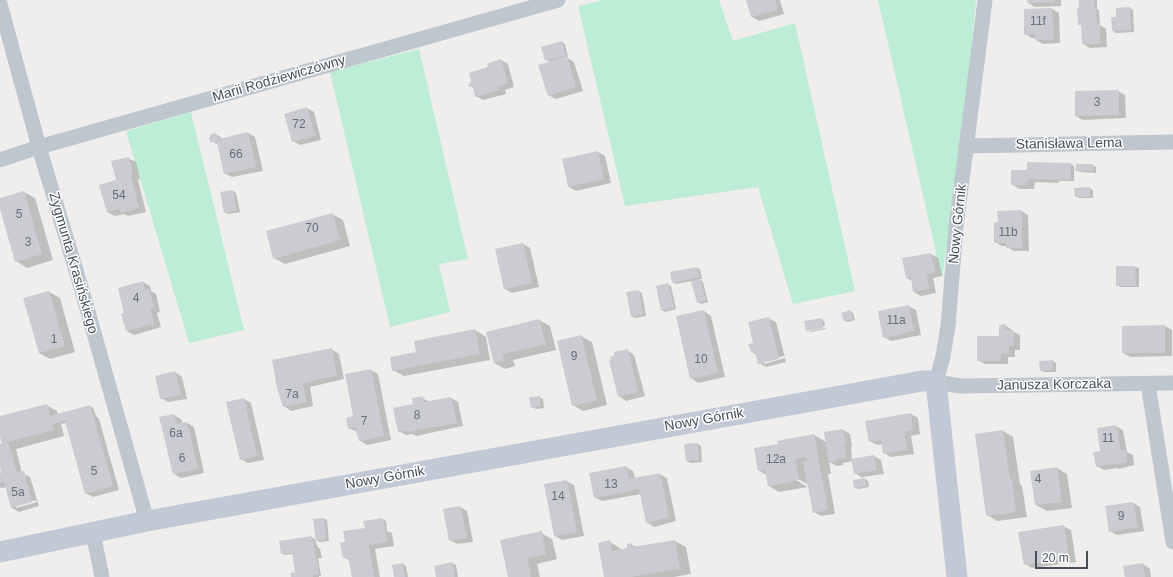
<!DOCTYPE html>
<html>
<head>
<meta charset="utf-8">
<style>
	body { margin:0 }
	#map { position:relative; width:1173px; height:577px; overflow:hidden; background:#f0eeed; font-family:Arial,sans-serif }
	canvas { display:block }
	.scale { position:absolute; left:1035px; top:551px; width:53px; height:18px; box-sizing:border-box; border:2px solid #464f5a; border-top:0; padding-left:5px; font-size:12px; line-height:14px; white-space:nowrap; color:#464f5a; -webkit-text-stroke:3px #fff; paint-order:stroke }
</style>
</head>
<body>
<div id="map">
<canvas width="1173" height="577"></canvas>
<div class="scale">20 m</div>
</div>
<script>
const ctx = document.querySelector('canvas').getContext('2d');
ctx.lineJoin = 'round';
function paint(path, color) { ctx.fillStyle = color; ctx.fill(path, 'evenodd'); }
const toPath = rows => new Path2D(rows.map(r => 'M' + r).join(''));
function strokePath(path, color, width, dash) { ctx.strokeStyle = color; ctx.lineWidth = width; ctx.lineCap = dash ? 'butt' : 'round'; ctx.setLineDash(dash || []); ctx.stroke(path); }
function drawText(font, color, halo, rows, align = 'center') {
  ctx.font = font + ' Arial,sans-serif'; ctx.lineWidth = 3; ctx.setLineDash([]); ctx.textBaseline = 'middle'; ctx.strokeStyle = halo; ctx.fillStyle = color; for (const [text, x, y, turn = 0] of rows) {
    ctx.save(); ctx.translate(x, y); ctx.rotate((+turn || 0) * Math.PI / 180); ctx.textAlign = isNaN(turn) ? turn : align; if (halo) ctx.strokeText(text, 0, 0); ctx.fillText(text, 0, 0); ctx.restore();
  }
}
paint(toPath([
	[604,0,719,0,733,41,795,23,855,291,793,304,758,187,625,206,578,6],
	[878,0,976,0,961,151,942,278],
	[419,49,468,259,439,264,450,312,390,327,330,72],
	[191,112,244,330,189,343,126,131]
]), '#bdedd4');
paint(toPath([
	[747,0,780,0,784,14,759,21,752,17],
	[1028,0,1061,0,1061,6,1035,7,1028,3],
	[1080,0,1097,0,1097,9,1099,10,1100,25,1106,29,1107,47,1090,48,1083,44,1082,26,1079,24],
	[1130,8,1133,10,1134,32,1116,33,1113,31,1117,18],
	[1052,9,1059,13,1060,43,1043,44,1036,40,1036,38,1032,38,1025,34,1025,10],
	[562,42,565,44,568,57,566,57,574,62,583,91,556,99,548,95,550,62,546,60],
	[501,60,508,64,514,87,505,90,506,94,483,100,476,96,489,68],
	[1118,91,1125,95,1126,118,1083,120,1076,116],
	[307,108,314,112,321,140,300,145,293,141],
	[248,133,255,137,263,171,232,177,224,173,218,145,211,141,216,134,223,139],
	[598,152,605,156,611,183,576,191,569,187],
	[128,158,136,162,140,179,138,180,146,212,128,216,124,214,115,216,107,212,117,181],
	[1028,163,1071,164,1074,166,1074,181,1059,181,1059,183,1035,182,1034,189,1019,189,1012,184,1028,171],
	[1092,165,1096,167,1096,173,1080,172,1076,170],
	[1089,188,1093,190,1093,198,1079,198,1076,196],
	[233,191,236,193,240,212,228,214,225,212],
	[24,192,35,198,53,260,27,268,16,261,0,205,0,199],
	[1021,211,1028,215,1029,251,1014,251,1007,247,1007,246,1002,246,995,242],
	[332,214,343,220,350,246,285,264,274,258],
	[523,244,530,248,539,287,512,293,505,289],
	[931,254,938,258,942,276,933,278,936,293,921,296,914,292,912,281,907,278],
	[1117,267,1135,267,1139,268,1139,287,1120,287,1117,285],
	[697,268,700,269,702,279,699,279,703,282,708,302,701,304,698,302,692,281,676,284,673,282],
	[143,282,150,286,151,291,156,294,160,312,157,313,161,327,134,335,127,331,126,314],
	[667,284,671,286,676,309,665,312,662,310],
	[638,291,642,293,646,316,635,318,631,316],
	[49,292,60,298,75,352,50,359,39,353,24,299],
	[908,306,916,310,921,335,891,341,884,337],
	[704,311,711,316,725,377,698,383,691,378],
	[850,311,853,313,855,320,848,322,845,321],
	[768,318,776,322,786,362,766,367,759,363,757,355,752,352,754,343],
	[784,356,785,358,764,364,764,361],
	[821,319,824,321,825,326,808,329,808,331,807,330],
	[539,320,550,326,556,350,513,360,515,366,505,369,494,363,487,332],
	[1005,325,1012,330,1012,331,1020,335,1020,350,1015,350,1015,357,1008,357,1008,364,985,364,978,360,1000,337],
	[1165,326,1172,330,1172,356,1131,357,1123,353],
	[826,328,826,329,810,332,809,331],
	[475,330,486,337,490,360,404,376,393,370,417,353],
	[581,336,592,342,607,405,583,411,573,405],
	[331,349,339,354,344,379,310,387,313,406,291,411,284,406,278,387],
	[627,350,634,355,645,396,626,401,619,396],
	[1053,361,1056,363,1056,372,1044,372,1041,370],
	[371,370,378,374,391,440,367,445,359,440,357,432,349,428,354,417,346,375],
	[175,372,182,377,187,399,168,402,161,398],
	[539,397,543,399,544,408,536,409,532,407],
	[422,398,430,402,451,398,458,402,463,426,416,436,412,434,406,435,399,431,415,405],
	[244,399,251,403,264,460,248,463,241,459],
	[46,405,57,411,58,415,90,406,93,408,96,416,99,419,119,490,93,497,85,493,66,423,61,424,64,436,16,449,22,473,30,477,39,506,19,512,12,508,7,487,2,488,0,487,0,474,3,473,0,464,0,445,3,445,0,434,0,417],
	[36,500,37,502,16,508,16,506],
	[911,414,918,418,920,434,911,436,914,454,891,457,884,453,883,444,877,445,870,441],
	[174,415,181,419,183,424,187,423,194,427,204,473,181,478,174,474,160,418],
	[1115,426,1123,430,1127,452,1133,455,1134,465,1119,469,1117,468,1104,470,1097,466,1102,451],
	[843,430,850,434,852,447,851,447,852,460,874,456,881,460,884,474,862,477,868,481,869,487,858,489,855,487,864,479,855,473,853,461,843,463,843,465,837,466,829,462,831,474,828,474,835,514,821,516,814,512,809,485,795,477,794,479,808,487,779,492,769,486,767,475,759,471,779,445,814,435,826,442],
	[1003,431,1013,437,1020,484,1022,486,1027,517,997,521,987,515],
	[698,444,701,446,702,462,691,463,687,461],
	[626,467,633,471,635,479,659,474,667,478,676,521,654,527,647,522,641,494,602,501,594,497],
	[1057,468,1067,474,1072,508,1047,511,1036,505],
	[566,481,574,485,584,536,562,540,555,536],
	[1133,503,1140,507,1144,531,1117,535,1110,531],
	[460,507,467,511,473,542,457,544,450,540],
	[324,519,327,520,329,541,320,542,315,539,317,546,320,549,322,558,318,558,321,576,319,576,319,577,292,577,296,573,293,554,285,555,282,554,311,537,317,540],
	[382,519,386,521,387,531,392,533,394,546,375,549,380,577,353,577,350,561,344,557,347,543,366,529],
	[1063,526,1071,530,1076,562,1032,568,1025,564],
	[541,533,552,539,557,559,537,564,540,577,509,577],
	[675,541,686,547,691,574,674,577,605,577,610,542,620,548,621,550,629,549,631,544,636,547],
	[452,563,456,565,458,577,437,577],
	[403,564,406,566,408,577,395,577],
	[1143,564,1150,569,1151,577,1126,577]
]), '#0003');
paint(toPath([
	[746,0,775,0,777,10,751,17],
	[1027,0,1054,0,1054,2,1027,3],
	[1079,0,1094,0,1094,7,1096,7,1097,24,1100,24,1100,44,1082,44,1081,24,1078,25,1077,8,1079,7],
	[1130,7,1131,30,1112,31,1111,17,1116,17,1116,8],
	[1052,8,1054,40,1035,40,1035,34,1024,35,1024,9],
	[562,41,566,55,545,61,541,47],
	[567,56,576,87,548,96,538,65],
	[501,59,508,83,498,86,499,90,475,97,473,88,468,86,471,81,469,73,488,67,487,65,489,63],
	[1119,90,1119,115,1075,116,1075,91],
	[307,107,315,136,292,142,284,114],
	[248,132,256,167,224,174,217,143,210,142,209,138,211,134,216,133,219,139],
	[598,151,604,179,568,187,562,159],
	[129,157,133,175,131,176,139,208,120,213,120,209,107,212,99,185,116,180,111,161],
	[1027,162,1071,163,1071,180,1028,179,1027,185,1011,185,1011,170,1027,170],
	[1076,164,1093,164,1093,171,1075,171],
	[1090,187,1090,197,1075,197,1074,188],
	[233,190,237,210,224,213,220,192],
	[24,191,42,254,15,262,0,209,0,198],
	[1022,210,1022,248,1006,248,1006,243,994,243,994,223,998,222,997,211],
	[333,213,340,240,273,259,266,231],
	[523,243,532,283,504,289,495,249],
	[931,253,935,272,927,274,929,289,913,292,911,277,906,278,902,258],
	[1116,266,1135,266,1136,286,1116,286],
	[697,267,699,277,672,283,670,272],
	[700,279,706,300,697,303,691,281],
	[143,281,145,290,149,289,154,308,150,309,154,324,126,331,121,314,124,313,118,288],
	[668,283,674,308,661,311,656,286],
	[639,290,643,314,631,317,626,292],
	[49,291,65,346,39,353,23,298],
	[909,305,914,331,883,338,878,311],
	[704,310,718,373,690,379,676,316],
	[850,310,853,319,844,321,841,313],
	[769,317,779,359,758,364,755,351,751,352,748,344,753,343,748,322],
	[821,318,823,328,806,331,804,321],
	[539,319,546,344,503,354,504,361,494,363,486,332],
	[1005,324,1005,330,1013,330,1014,346,1009,346,1009,354,1001,354,1001,361,977,361,977,336,999,336,999,325],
	[1165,325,1165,353,1122,353,1122,326],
	[475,329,480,354,392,371,390,357,416,352,414,341],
	[581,335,597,400,572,406,557,341],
	[332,348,337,376,303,383,306,402,283,407,277,388,272,360],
	[628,349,638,392,618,397,609,361,611,360,610,357,614,356,614,352],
	[1053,360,1053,370,1040,371,1039,361],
	[371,369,384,436,359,441,355,427,348,429,346,418,353,416,345,374],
	[175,371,181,395,160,399,155,376],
	[423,396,424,402,451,397,457,423,408,432,407,430,398,432,393,408,413,404,412,398],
	[540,396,541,406,531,408,529,397],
	[244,398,257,456,240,460,226,402],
	[47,404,50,416,90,405,113,486,85,494,65,421,52,424,53,430,8,442,17,473,24,471,32,502,11,508,4,482,0,483,0,473,1,473,0,467,0,444,2,444,0,437,0,416],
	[911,413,913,430,904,432,907,450,883,454,881,440,869,442,865,421],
	[174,414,177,424,187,422,198,469,173,474,159,417],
	[1116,425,1121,451,1126,450,1127,462,1111,465,1111,464,1096,467,1093,452,1100,451,1097,428],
	[843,429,846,443,844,444,846,458,836,459,837,461,829,463,824,432],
	[1003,430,1010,479,1012,479,1016,512,986,516,975,434],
	[814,434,828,510,813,513,803,461,807,461,806,457,795,459,799,480,768,486,765,470,758,471,754,448,778,444,777,441],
	[698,443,699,460,686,461,684,444],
	[874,455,877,470,854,474,851,459],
	[626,466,629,479,660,473,669,517,646,523,639,489,594,498,589,473],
	[1057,467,1062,502,1035,505,1030,471],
	[865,478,866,486,854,488,853,480],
	[567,480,577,532,554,536,544,484],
	[1133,502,1138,527,1109,532,1105,506],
	[460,506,467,538,449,541,443,509],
	[324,518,326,539,316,541,313,519],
	[383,518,387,542,369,545,374,577,352,577,348,557,343,558,340,543,345,542,343,531,365,528,363,521],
	[1064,525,1069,558,1024,565,1018,532],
	[542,531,546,554,527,558,531,577,508,577,500,540],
	[312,536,319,574,313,575,313,577,291,577,290,573,295,572,292,553,281,554,279,541],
	[610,540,612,551,627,548,627,544,631,543,632,547,675,540,680,569,630,577,604,577,598,543],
	[452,562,455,577,436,577,434,566],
	[403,563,405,577,394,577,392,565],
	[1143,563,1145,577,1125,577,1123,566]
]), '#caccd2');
strokePath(toPath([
	[985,0,956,227,948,326,943,356,936,382,961,386,1173,383],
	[0,4,39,147,81,287,147,521],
	[966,146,1173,142],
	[0,160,39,147,558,0],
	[1148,384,1173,542],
	[93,533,102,577]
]), '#bec6cf', 15);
strokePath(toPath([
	[0,552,147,521,823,399,922,381,928,381,936,382,957,577]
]), '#c1c9d6', 21);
drawText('12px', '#676e78', null, [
	["11f",1038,22],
	["3",1097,103],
	["72",299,125],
	["66",236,155],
	["54",119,196],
	["5",19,215],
	["70",312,229],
	["11b",1008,233],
	["3",28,243],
	["4",136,299],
	["11a",896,321],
	["1",54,340],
	["9",574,357],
	["10",701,360],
	["7a",292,395],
	["8",417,416],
	["7",364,422],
	["6a",176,434],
	["11",1108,439],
	["6",182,459],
	["12a",776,460],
	["5",94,472],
	["4",1038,480],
	["13",611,485],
	["5a",18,493],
	["14",558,497],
	["9",1121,517]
]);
drawText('14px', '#464f5a', '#fff', [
	["Marii Rodziewiczówny",279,79,-16],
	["Stanisława Lema",1069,144,-1],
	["Nowy Górnik",958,224,-84],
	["Zygmunta Krasińskiego",73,263,74],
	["Janusza Korczaka",1054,385,-1],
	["Nowy Górnik",704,420,-10],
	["Nowy Górnik",385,478,-10]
]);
</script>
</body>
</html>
